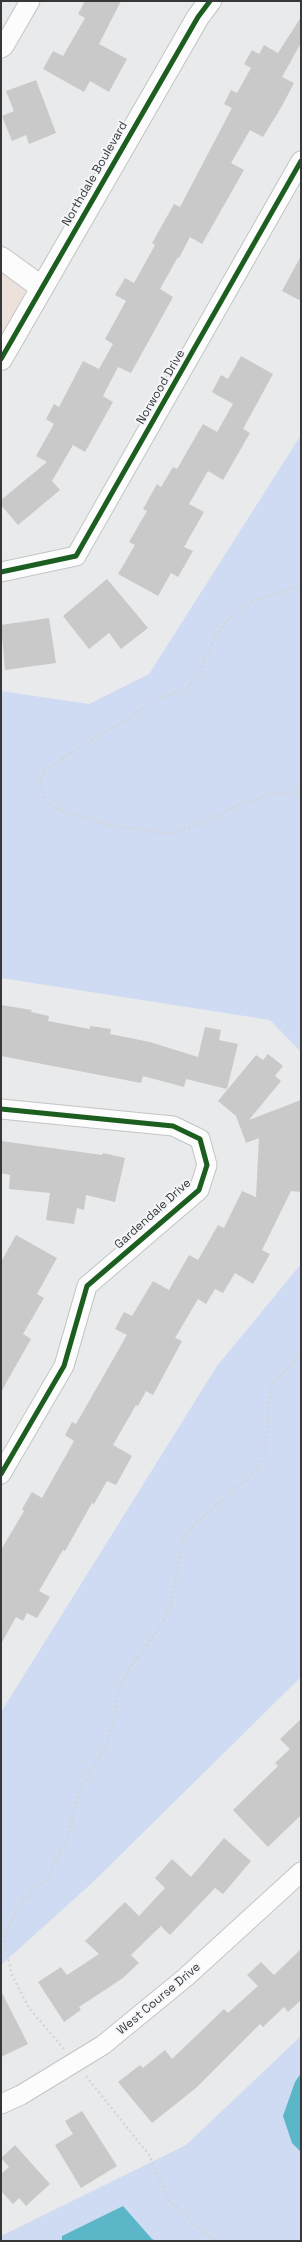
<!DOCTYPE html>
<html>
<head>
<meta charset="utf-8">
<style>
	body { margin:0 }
	#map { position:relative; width:302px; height:2242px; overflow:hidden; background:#e9eaeb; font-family:"Space Grotesk",sans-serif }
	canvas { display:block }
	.frame { position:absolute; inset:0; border:2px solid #363738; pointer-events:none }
</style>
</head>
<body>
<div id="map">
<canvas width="302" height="2242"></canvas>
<div class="frame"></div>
</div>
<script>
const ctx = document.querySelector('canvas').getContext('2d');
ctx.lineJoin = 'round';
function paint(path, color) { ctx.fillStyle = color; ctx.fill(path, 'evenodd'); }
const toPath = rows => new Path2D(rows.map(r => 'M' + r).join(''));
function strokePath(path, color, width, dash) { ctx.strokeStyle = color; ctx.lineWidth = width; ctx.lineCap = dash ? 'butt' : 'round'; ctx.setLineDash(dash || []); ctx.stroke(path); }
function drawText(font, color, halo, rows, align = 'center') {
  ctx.font = font + ' "Space Grotesk",sans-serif'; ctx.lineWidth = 4; ctx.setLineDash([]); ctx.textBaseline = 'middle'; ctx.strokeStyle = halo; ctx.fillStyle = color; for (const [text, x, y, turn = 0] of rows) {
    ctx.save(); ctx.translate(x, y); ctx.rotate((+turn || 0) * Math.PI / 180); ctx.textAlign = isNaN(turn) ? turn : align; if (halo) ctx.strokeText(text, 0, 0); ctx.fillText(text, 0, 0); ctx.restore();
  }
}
paint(toPath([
	[1,271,29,291,1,340]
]), '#ede1dc');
paint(toPath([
	[301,435,301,1052,270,1020,1,978,1,691,89,704,149,674],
	[301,1264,301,1677,92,1883,1,1965,1,1712,217,1366],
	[301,2036,301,2241,1,2241,1,2236,186,2145]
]), '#cfdbf3');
paint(toPath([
	[301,2073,301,2152,292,2143,283,2116,295,2082],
	[123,2206,152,2239,157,2241,62,2241,62,2236]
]), '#5bb6c8');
paint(toPath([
	[85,1,121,1,99,44,127,59,109,92,90,81,84,92,43,69,53,51,63,56,85,18,78,14],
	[301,17,301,43,282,77,294,83,282,106,263,137,250,130,231,163,244,170,202,244,190,237,179,258,178,257,160,289,173,297,131,373,118,367,103,396,113,402,85,452,73,445,52,481,60,490,18,525,1,505,1,500,47,462,36,456,54,424,46,419,54,404,59,407,83,361,99,369,113,344,105,339,126,301,115,295,125,278,134,283,155,245,152,243,174,204,180,207,232,108,224,104,231,90,237,93,251,68,244,64,252,50,259,54,264,45,278,53],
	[36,80,56,133,29,144,26,135,12,141,2,116,14,111,6,91],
	[301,256,301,301,282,291],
	[241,356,273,374,243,429,250,433,223,480,208,471,189,504,204,512,184,547,193,551,178,577,171,573,158,596,118,574,135,545,129,542,147,511,143,509,157,484,161,487,173,467,177,469,203,424,217,432,233,404,212,392,221,375,228,379],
	[107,579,148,628,121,649,109,633,89,649,63,616],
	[49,618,56,663,5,670,1,625],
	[1,1005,32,1010,31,1012,49,1016,48,1021,90,1029,90,1026,111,1029,110,1034,150,1042,198,1057,205,1027,221,1030,219,1040,238,1044,227,1089,186,1079,184,1087,143,1076,141,1083,1,1056],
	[268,1054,283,1066,275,1076,281,1081,249,1120,301,1100,301,1192,291,1191,262,1250,270,1254,253,1284,235,1273,223,1293,215,1289,206,1304,198,1299,175,1338,182,1341,153,1395,146,1391,138,1406,136,1405,113,1445,132,1456,116,1485,107,1481,94,1504,92,1503,65,1551,63,1550,39,1591,50,1597,37,1618,27,1613,23,1621,16,1617,1,1644,1,1550,24,1511,22,1509,32,1492,42,1498,74,1441,65,1435,72,1422,76,1424,127,1335,115,1329,124,1312,132,1316,153,1281,169,1290,189,1255,198,1260,218,1225,224,1228,242,1191,256,1197,259,1138,246,1143,236,1116,218,1101,256,1055,263,1060],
	[1,1141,102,1155,103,1153,125,1158,115,1202,86,1195,84,1210,77,1208,74,1224,46,1220,50,1193,9,1189,10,1175,1,1173],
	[16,1235,57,1258,37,1294,44,1298,23,1334,31,1339,1,1392,1,1262],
	[301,1719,301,1815,268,1847,233,1810,278,1766,275,1763,290,1749,280,1739],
	[224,1838,251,1861,223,1894,215,1888,170,1935,161,1926,131,1955,139,1963,123,1978,79,2007,81,2010,64,2022,38,1982,61,1967,67,1975,99,1954,85,1941,125,1902,139,1916,165,1888,155,1878,172,1859,191,1877],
	[301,1949,301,2000,288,2012,284,2007,263,2027,260,2024,196,2088,152,2123,118,2082,140,2065,143,2068,165,2050,172,2059,224,2009,228,2013,258,1986,247,1975,261,1962,274,1975],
	[1,1991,28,2044,1,2057],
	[82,2111,117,2166,81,2188,55,2145,73,2134,65,2121],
	[15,2145,50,2184,26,2206,19,2198,13,2204,1,2191,1,2174,9,2167,1,2158]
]), '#c9c9c9');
const minor = toPath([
	[1,48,4,46,30,1],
	[1,572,76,556,301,161],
	[1,1109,173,1126,200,1139,207,1165,199,1190,87,1286,64,1366,1,1474],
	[1,2104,21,2095,103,2045,186,1977,301,1872]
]);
const tertiary = toPath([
	[1,258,41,287],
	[1,359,198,17,210,1]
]);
strokePath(minor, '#c3c4c5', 21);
strokePath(tertiary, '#c3c4c5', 24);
strokePath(toPath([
	[301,586,255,600,230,617,215,637,197,678,184,690,162,697,44,770,40,782,44,801,65,812,109,825,168,834,196,825,244,803,271,794,301,792],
	[64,2049,29,2008,12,1975,4,1939,17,1907,48,1877,68,1836,80,1789,105,1749,113,1721,118,1691,129,1669,160,1627,171,1605,183,1538,196,1523,255,1472,266,1449,268,1408,273,1383,301,1354],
	[86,2076,149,2155,169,2200,201,2230,217,2241]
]), '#d4d5d5', 2.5, [2, 3]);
strokePath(minor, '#fcfcfc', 19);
strokePath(tertiary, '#fcfcfc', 22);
strokePath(toPath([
	[1,359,198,17,210,1],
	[1,572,76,556,301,161],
	[1,1109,173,1126,200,1139,207,1165,199,1190,87,1286,64,1366,1,1474]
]), '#1b5e20', 5);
drawText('12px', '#363738', '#f5f6f9', [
	["Northdale Boulevard",95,174,-60],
	["Norwood Drive",161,387,-60],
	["Gardendale Drive",153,1214,-42],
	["West Course Drive",159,1999,-40]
]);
</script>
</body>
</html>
